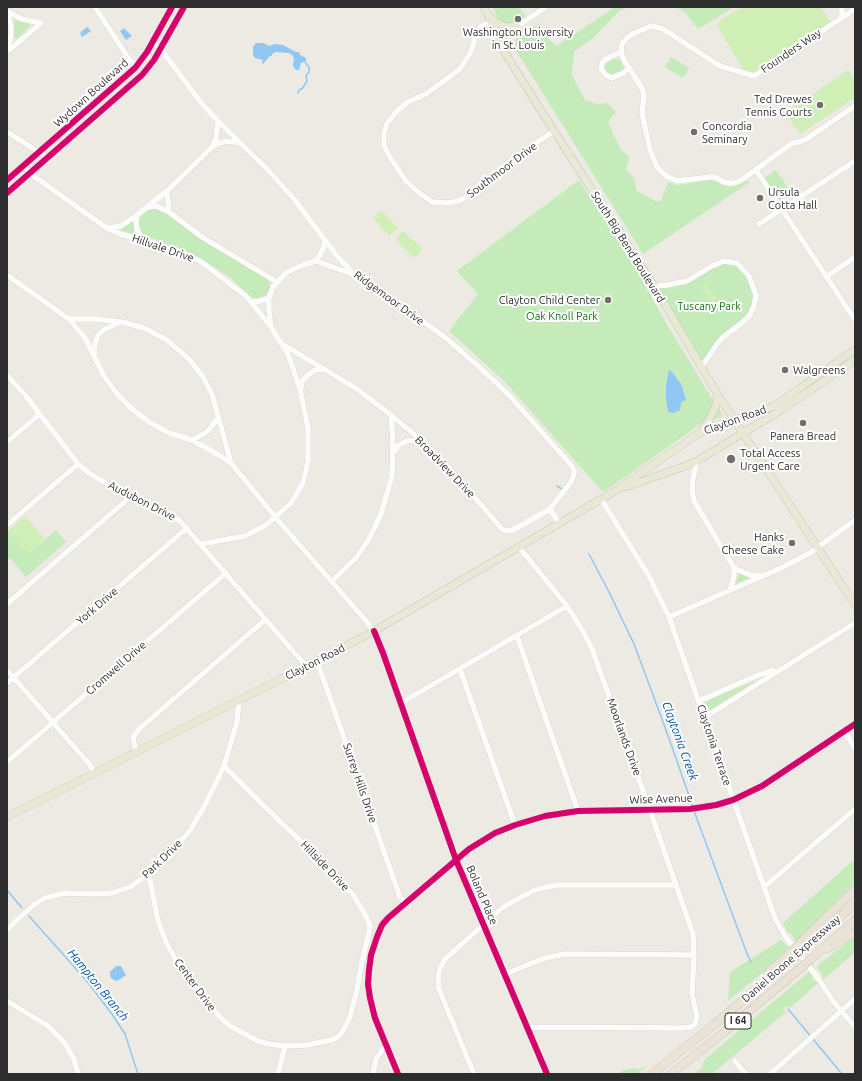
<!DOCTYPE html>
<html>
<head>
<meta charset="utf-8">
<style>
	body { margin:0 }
	#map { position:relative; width:862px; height:1081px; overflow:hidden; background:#eceae3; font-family:Ubuntu,sans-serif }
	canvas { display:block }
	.frame { position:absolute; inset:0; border:8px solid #2d2d2d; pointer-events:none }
</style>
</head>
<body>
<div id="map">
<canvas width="862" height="1081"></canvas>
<div class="frame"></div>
</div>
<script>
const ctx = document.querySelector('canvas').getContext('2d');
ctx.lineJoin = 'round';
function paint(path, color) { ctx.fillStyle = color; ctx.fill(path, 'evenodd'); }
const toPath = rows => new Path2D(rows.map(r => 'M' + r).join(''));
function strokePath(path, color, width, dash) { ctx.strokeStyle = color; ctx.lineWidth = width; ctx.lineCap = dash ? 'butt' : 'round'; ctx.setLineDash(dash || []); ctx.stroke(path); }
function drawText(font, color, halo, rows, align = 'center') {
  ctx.font = font + ' Ubuntu,sans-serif'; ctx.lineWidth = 4; ctx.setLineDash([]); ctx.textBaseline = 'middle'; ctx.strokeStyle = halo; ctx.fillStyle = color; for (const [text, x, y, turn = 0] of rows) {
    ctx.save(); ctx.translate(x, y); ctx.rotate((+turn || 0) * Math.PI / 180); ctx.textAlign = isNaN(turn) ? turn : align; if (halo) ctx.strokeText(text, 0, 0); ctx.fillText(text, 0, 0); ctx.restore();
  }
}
paint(toPath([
	[493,7,519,7,526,17,504,32],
	[615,7,628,7,619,11,593,38,574,52,572,75,585,100,596,104,607,103,616,112,608,122,620,148,629,157,626,169,635,180,636,190,655,201,661,201,668,182,677,185,711,180,729,187,746,180,750,182,643,254,514,47,516,39,539,24,543,35,557,46],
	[676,7,734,7,698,29,685,12],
	[17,20,29,23,31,25,17,39,14,37,13,22],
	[671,57,689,68,683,78,665,67],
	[613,59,619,59,623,66,624,69,620,73,612,74,605,72,603,69,604,65],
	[776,170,791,192,778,201,764,178],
	[579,180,637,270,667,325,714,402,706,420,631,473,603,492,505,382,449,331,471,303,478,294,457,271],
	[149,209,157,209,165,213,223,253,265,277,269,281,270,284,270,288,267,295,265,298,256,299,252,298,231,278,205,261,186,251,145,236,141,231,139,223,141,216],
	[133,221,137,235,133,235,120,230],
	[724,261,737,263,749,276,756,295,750,315,723,337,701,368,654,286,684,281],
	[719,408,723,416,711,421],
	[56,530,66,542,26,577,10,558,7,560,7,532,8,531,29,554],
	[739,573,748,577,749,578,737,584,736,583],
	[754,681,754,682,707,712,703,705,707,701],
	[855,859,855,882,796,942,790,932,788,933,783,923],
	[855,936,855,952,824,979,817,966],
	[781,940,789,948,768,968,728,1001,730,972],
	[810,971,813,980,818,983,790,1008,788,1006,783,1008,786,1012,712,1074,693,1074,701,1069,705,1059],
	[648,1066,637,1074,617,1074,622,1071,633,1068,638,1069]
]), '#c4ebb9');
paint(toPath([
	[743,7,821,7,831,23,756,73,743,69,718,27,718,24,721,20],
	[848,70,855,80,855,97,800,134,785,113],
	[381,211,384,213,398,228,389,236,373,218],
	[402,232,404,232,421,247,422,250,416,257,413,257,396,241,396,239],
	[705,284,717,298,713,302,701,288],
	[25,516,45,539,29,554,8,531]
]), '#cfefb6');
paint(toPath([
	[87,27,91,31,82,37,80,33],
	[124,28,132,36,126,40,120,31],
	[256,43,264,43,269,46,275,44,283,45,296,52,299,52,300,55,306,58,306,61,301,63,299,70,296,70,293,66,294,58,292,55,289,53,276,52,272,54,272,56,270,56,263,64,262,63,263,60,255,58,253,55,253,47],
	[669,370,672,372,681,384,686,400,681,402,680,410,673,413,668,412,666,399,666,386],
	[116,966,121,966,126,975,119,980,116,981,111,978,110,975,110,972]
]), '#90c7f4');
strokePath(toPath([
	[298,93,300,89,302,89,307,81,306,76,309,72,309,67,305,62],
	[557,486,562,489],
	[589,554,610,594,634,644,666,730,693,807],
	[694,811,746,951,751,962],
	[7,890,22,908],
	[29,916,86,980,112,1014,125,1034,138,1074],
	[788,1009,842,1074]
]), '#90c7f4', 1.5);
const minor = toPath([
	[95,7,129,59,137,66],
	[842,7,842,18],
	[855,9,754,76,720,66,663,29,656,27,651,26,633,34,627,38,622,44,621,52,624,60,642,88,644,95,642,113,650,150,657,167,666,176,677,181,710,177,715,177,723,182,729,183,735,183,743,179,791,144,805,140,855,106],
	[7,11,11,25,11,36,7,51],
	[8,12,22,19,41,23],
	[490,22,480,27,476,34,471,52,460,69,426,94,408,102,397,111,387,123,384,134,384,146,391,159,406,181,418,192,432,202,448,203,461,200,481,188,536,143,554,131],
	[498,39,546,7],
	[153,42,161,49,202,104,218,121,269,171,294,199,337,256,356,276,441,334,477,365,509,395,572,466,574,470,574,474,571,482,550,509],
	[8,51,41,23],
	[621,52,610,57,603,61,601,69,606,75,612,78,623,73,629,68],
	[7,132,48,158],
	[212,146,216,139,218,121],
	[24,166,35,177,108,229,121,234,178,251,200,261,246,296,271,327,288,354,300,389,308,428,308,461,303,483,291,503,266,525,245,536,201,544],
	[756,170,855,320],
	[7,180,135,68,147,52,172,7],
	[167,191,169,212],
	[7,193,142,75,154,60,184,7],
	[147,207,156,206,169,212,202,237,277,282],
	[137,215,136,222,137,230,144,240],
	[759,224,855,161],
	[108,228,121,226,137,215,167,191,211,148,219,143,227,141,240,143],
	[316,261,323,249,325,240],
	[7,275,69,319,85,338,104,376,117,394,131,408,149,422,169,433,192,440,217,454,231,463,276,518,368,623,378,640,383,653,456,860,547,1074],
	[826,277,855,257],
	[654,286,667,285,687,281,712,266,724,261,737,263,749,276,756,295,754,306,750,315,742,323,723,337,717,344,701,368],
	[250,301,256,302,269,298],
	[69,319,95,319,122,322,144,328,167,340,190,360,203,377,212,394,231,463],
	[271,327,269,311,269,298,273,287,287,272,303,265,316,261,352,274],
	[284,345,357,389,391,415,420,439,449,468,503,530,508,531,513,530,550,509,559,523],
	[94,355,95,344,98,335,105,329,120,322],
	[7,375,26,396,78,464,89,473,130,497,179,520,307,667],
	[301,388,302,381,308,375,315,370,325,369],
	[192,440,200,436,208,431,218,418],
	[7,442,40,414],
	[393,453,399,445,407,441,421,440],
	[697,461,693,479,692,490,694,501,734,568,734,576,730,590],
	[601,499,649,576,669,617,775,918,785,936,818,978,833,1001,855,1027],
	[7,525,78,464],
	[519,547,567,606,584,633,592,649,650,810,693,934,694,955,692,994,697,1017,695,1024,691,1027,681,1028,528,1027],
	[734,568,750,575,760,576],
	[332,581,356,558,369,539,381,514,392,476,393,443,391,415],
	[7,604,130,497],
	[669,617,781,568,810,553,855,520],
	[517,636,578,811],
	[317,661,400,897,405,903],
	[460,669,515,825],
	[7,670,90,765,94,773],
	[7,683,187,528],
	[699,701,751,678,773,670],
	[401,703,567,606],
	[705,717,855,623],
	[845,732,855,748],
	[136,751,133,737,139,729,266,619],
	[7,762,226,573],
	[149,874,158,921,166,942,179,966,195,989,208,1005,222,1019,230,1026,258,1041,269,1044,285,1046,307,1045,331,1040,338,1037,343,1031,350,1017,357,990,362,961,369,933,370,926,366,916,354,896,330,869,264,806,224,766],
	[764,887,855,809],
	[7,930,19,918,35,904,45,898,64,893,91,894,112,893,130,887,149,874,174,850,191,829,205,805,224,766,237,722,239,700],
	[505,974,545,958,564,954,694,955],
	[7,1001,48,1026,64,1042,74,1059,78,1074],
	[735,1061,746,1074],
	[278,1074,285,1046],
	[373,1074,376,1059,386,1045],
	[398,1074,375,1018,370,998,368,984,369,970,371,955,377,937,382,925,388,918,469,849,495,833,515,825,545,816,578,811,690,809,716,805,733,800,762,786,855,724],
	[474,1074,439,989,438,977,440,968,446,958,502,908,519,898,535,890,556,885,675,885],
	[770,1074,855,999]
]);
const major = toPath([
	[484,7,505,53,554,131,654,286,718,395,855,605],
	[490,16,497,23,503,26,508,27,517,25],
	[505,53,507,37,517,26],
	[700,432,708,422,715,408,718,395],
	[626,487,680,468,697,461,781,410,855,360],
	[7,817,317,661,374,631,615,491,699,433,712,427,760,412,776,405,851,352,855,351]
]);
const highway = toPath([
	[799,944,855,889],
	[827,949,855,932],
	[803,950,855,904],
	[811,959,855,920],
	[768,973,791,952],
	[652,1074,716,1023,795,957],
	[671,1074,723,1033,803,966]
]);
strokePath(minor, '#c9c8c8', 6);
strokePath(major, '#c6c6c3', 8);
strokePath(highway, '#c6c6c3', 9);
strokePath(minor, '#fcfcfb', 5.5);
strokePath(major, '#e9e8d4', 7);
strokePath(highway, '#eae2d5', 8);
const highwayBridge = toPath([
	[791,952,799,944],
	[795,957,803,950],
	[803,966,811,959]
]);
strokePath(highwayBridge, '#c6c6c3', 9, []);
strokePath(highwayBridge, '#eae2d5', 8);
strokePath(toPath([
	[7,180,135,68,147,52,172,7],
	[7,193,142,75,154,60,184,7],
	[374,631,383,653,456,860,547,1074],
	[398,1074,375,1018,370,998,368,984,369,970,371,955,377,937,382,925,388,918,469,849,495,833,515,825,545,816,578,811,690,809,716,805,733,800,762,786,855,724]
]), '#d6006c', 6);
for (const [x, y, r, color] of [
	[518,19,4,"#706f6d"],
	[820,105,4,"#706f6d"],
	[694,132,4,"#706f6d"],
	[760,198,4,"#706f6d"],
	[608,300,4,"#706f6d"],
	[785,370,4,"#706f6d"],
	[803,423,4,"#706f6d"],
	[731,459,5,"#706f6d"],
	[792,543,4,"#706f6d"]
]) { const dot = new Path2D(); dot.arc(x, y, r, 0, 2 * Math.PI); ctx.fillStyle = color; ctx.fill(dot); strokePath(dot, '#fff', 1.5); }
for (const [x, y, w] of [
	[738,1021,26]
]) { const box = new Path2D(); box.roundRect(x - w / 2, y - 8, w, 16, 3); ctx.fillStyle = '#fff'; ctx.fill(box); strokePath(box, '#2d2d2d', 1); }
drawText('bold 10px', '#2d2d2d', null, [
	["I 64",738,1021]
]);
drawText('11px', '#2d2d2d', '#fff', [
	["Washington University",518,32,"center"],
	["in St. Louis",518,45,"center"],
	["Ted Drewes",812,99,"right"],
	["Tennis Courts",812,112,"right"],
	["Concordia",702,126],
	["Seminary",702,139],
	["Ursula",768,192],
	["Cotta Hall",768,205],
	["Clayton Child Center",600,300,"right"],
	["Walgreens",793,370],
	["Panera Bread",803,436,"center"],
	["Total Access",740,453],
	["Urgent Care",740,466],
	["Hanks",784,537,"right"],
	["Cheese Cake",784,550,"right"]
], 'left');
drawText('11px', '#2d2d2d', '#fff', [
	["Founders Way",791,51,-34],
	["Wydown Boulevard",91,93,-42],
	["Southmoor Drive",502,170,-37],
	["South Big Bend Boulevard",628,247,58],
	["Hillvale Drive",163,248,19],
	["Ridgemoor Drive",389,298,36],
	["Clayton Road",735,420,-20],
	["Broadview Drive",445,467,46],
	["Audubon Drive",142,501,27],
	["York Drive",97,606,-41],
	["Clayton Road",315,662,-27],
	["Cromwell Drive",116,668,-41],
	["Moorlands Drive",624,737,70],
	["Claytonia Terrace",714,745,71],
	["Surrey Hills Drive",360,783,71],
	["Wise Avenue",661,799,-2],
	["Park Drive",162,859,-44],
	["Hillside Drive",325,866,46],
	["Boland Place",482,895,67],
	["Daniel Boone Expressway",791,959,-41],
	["Center Drive",195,985,54]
]);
drawText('11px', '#157414', '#fff', [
	["Tuscany Park",709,306],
	["Oak Knoll Park",562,316]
]);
drawText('italic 12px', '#0051ae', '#fff', [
	["Claytonia Creek",680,741,70],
	["Hampton Branch",98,985,51]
]);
</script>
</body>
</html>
